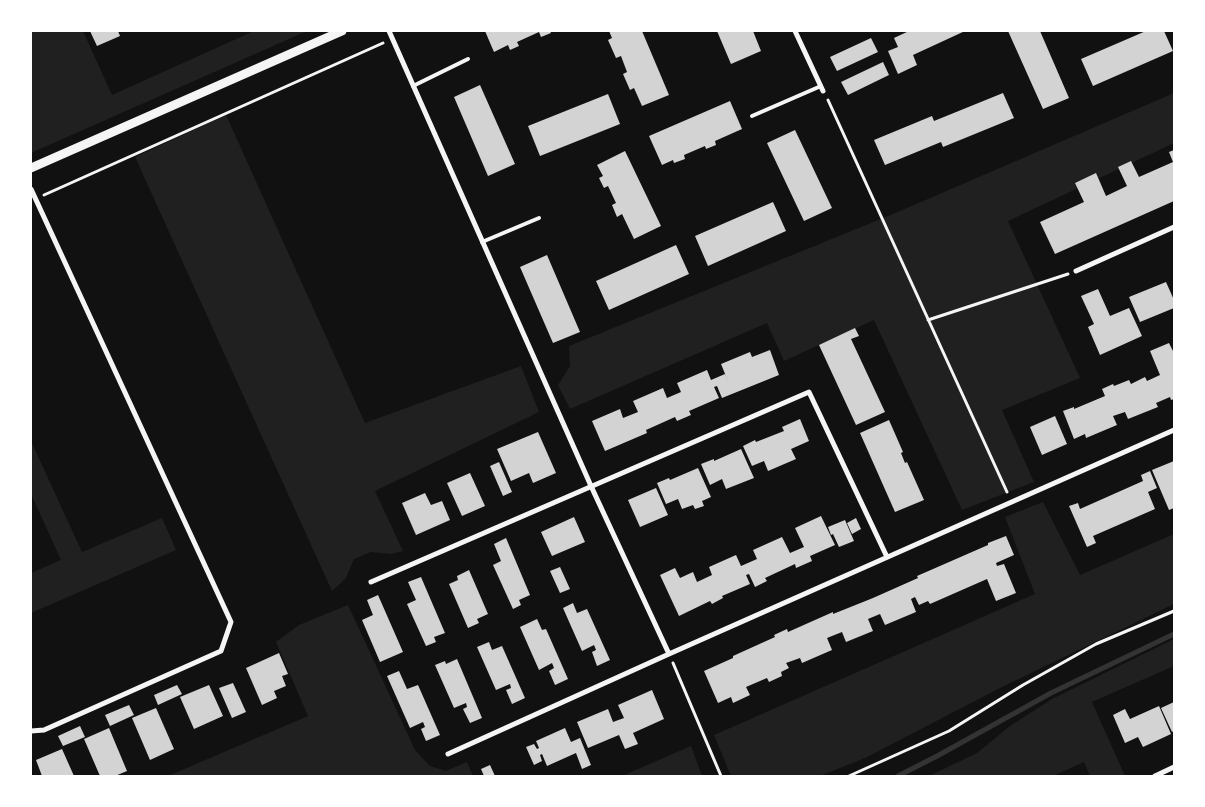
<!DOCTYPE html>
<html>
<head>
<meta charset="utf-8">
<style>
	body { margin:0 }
	#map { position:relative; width:1205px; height:807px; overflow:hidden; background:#111; font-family:"Public Sans",sans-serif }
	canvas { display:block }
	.frame { position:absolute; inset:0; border:32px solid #fff; pointer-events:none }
</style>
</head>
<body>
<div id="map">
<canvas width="1205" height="807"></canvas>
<div class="frame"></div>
</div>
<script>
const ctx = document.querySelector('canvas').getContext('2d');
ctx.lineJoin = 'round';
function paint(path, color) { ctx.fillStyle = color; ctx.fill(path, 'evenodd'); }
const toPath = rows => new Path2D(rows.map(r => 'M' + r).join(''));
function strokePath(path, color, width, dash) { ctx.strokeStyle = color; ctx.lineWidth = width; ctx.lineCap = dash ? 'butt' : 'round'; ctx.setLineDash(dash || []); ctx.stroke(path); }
paint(toPath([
	[31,31,83,31,112,95,254,31,307,31,31,153],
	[1174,93,1174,143,1008,221,1080,378,1002,410,1034,482,962,510,874,320,784,361,767,323,570,409,558,385,570,366,569,346,893,214],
	[226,115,365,423,521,366,539,412,375,491,403,551,391,554,371,552,354,559,346,578,332,591,135,157],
	[31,441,82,552,162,518,176,550,31,613,31,573,61,560,31,494],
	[1043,502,1080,575,1174,534,1174,604,1002,687,865,758,820,776,731,776,714,735,1035,594,1005,517],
	[348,605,415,750,430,766,446,771,467,762,473,776,168,776,308,716,276,642,299,625],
	[1174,639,1174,666,1092,702,1125,776,1090,776,1084,762,1053,776,929,776,977,753,1010,726,1052,699],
	[691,746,702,776,622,776]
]), '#202020');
strokePath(toPath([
	[898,776,939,755,1051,693,1174,634]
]), '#333', 5);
paint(toPath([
	[90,31,118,31,120,36,97,46],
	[485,31,550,31,551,33,541,37,539,32,517,42,519,46,510,50,508,45,494,52],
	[609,31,642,31,669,95,642,106,634,88,630,90,623,74,627,72,621,56,616,58,608,40,612,38],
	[717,31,753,31,761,51,731,64],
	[909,31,965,31,913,55,917,65,898,74,888,51,898,47,894,38],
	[1008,31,1040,31,1069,98,1043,109],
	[1146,31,1164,31,1173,51,1093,86,1081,59],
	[871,38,878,52,837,71,830,57],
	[883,62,889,75,848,95,841,82],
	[480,85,515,164,488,176,454,97],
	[1003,93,1014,118,943,147,941,142,885,165,874,140,932,116,934,121],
	[608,94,620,124,540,156,528,126],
	[730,101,742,129,715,141,716,145,706,149,705,146,684,155,685,159,674,163,673,160,662,165,649,136],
	[795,130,832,208,804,221,767,143],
	[1174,150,1174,201,1055,254,1040,222,1084,202,1075,183,1096,173,1106,196,1127,186,1118,167,1131,161,1139,177,1173,162,1169,152],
	[625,151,661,226,634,239,622,214,617,217,612,205,616,203,608,186,604,188,599,178,603,176,597,165],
	[773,202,786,231,708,266,695,236],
	[676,245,689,274,609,310,596,281],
	[547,255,580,332,553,343,520,267],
	[1166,282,1174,300,1174,308,1140,322,1129,297],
	[1098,289,1110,316,1129,308,1142,336,1100,355,1088,327,1094,324,1081,296],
	[855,328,859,336,851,339,885,412,856,425,819,345],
	[1169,343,1174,353,1174,399,1171,400,1170,397,1156,403,1158,407,1128,419,1125,412,1113,416,1117,425,1086,438,1085,434,1074,439,1063,411,1074,407,1074,409,1105,396,1102,389,1113,384,1114,386,1129,380,1131,384,1145,377,1147,381,1160,375,1150,351],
	[770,350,779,375,722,398,717,386,714,387,719,398,689,411,691,415,677,421,675,417,646,430,647,433,605,451,592,421,620,409,623,418,638,412,633,401,663,388,667,398,681,392,677,383,707,370,711,380,725,374,730,386,721,364,750,352,752,357],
	[1055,416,1067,444,1042,455,1030,427],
	[800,419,809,441,791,449,796,459,768,471,764,461,752,466,743,446,755,440,756,442,784,431,782,427],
	[889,420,903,452,901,453,905,463,907,462,924,500,895,512,860,433],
	[538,432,556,473,533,483,529,473,511,481,497,449],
	[741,449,754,478,726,489,722,479,710,485,701,464,714,459,714,461],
	[1174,461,1174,508,1169,510,1152,470],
	[499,462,512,492,503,496,490,466],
	[698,468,711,497,702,501,704,506,695,509,693,505,682,509,678,499,666,504,657,483,669,478,670,480],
	[1150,471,1157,488,1148,492,1155,509,1093,536,1096,543,1087,547,1069,506,1078,503,1080,509,1143,481,1141,475],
	[470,473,485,506,462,516,447,483],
	[656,488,668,515,640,527,628,500],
	[425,493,431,505,442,501,450,520,416,535,402,503],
	[821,516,835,545,810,556,812,561,796,568,795,564,765,578,767,581,755,587,749,574,746,575,750,584,722,596,723,598,712,604,710,601,679,616,660,575,675,568,680,578,693,572,697,582,712,575,709,567,736,555,741,566,757,559,753,550,782,537,790,553,804,547,795,528],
	[574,517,585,542,552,556,541,532],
	[856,518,861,529,852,534,847,523],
	[845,520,854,541,839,547,833,534,831,535,828,527],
	[1006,536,1014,555,996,563,997,566,1004,564,1016,593,996,601,987,579,930,604,928,601,919,605,915,597,911,599,916,612,885,625,880,614,868,619,873,631,846,642,842,632,827,638,832,650,802,663,800,658,786,663,789,668,781,672,782,676,769,682,767,678,746,687,750,695,733,703,731,697,718,703,704,671,733,658,733,656,775,637,774,635,787,629,788,632,833,612,833,614,873,598,918,578,917,576,988,545,988,543],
	[506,538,530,595,519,600,521,605,513,609,493,565,501,561,494,544],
	[560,567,570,589,560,593,550,571],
	[469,570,488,614,477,619,479,623,468,628,449,584,458,580,457,576],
	[421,577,445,633,434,637,436,642,426,646,407,604,416,600,408,582],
	[378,595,403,652,380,662,362,620,373,615,367,600],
	[573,603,577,613,587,609,610,660,597,666,592,652,596,650,594,645,582,651,563,608],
	[537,619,542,630,546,629,568,679,555,685,549,671,554,668,552,663,539,670,520,627],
	[489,642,492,650,502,646,525,698,512,704,506,690,511,688,510,684,496,690,477,647],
	[279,653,288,674,282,676,286,686,274,691,277,698,262,705,246,668],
	[457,659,482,718,470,723,463,709,467,707,466,703,454,708,435,665,445,661,446,664],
	[399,671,407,689,418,685,440,735,426,741,421,729,425,727,423,722,410,728,387,676],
	[233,683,246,712,232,718,219,688],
	[177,685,182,694,158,705,154,695],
	[209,685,223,716,194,729,180,697],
	[652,690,664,719,633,733,638,744,625,749,619,735,588,748,577,722,608,709,613,722,624,718,618,705],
	[1174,702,1174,731,1172,732,1161,708],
	[129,705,134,715,110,726,105,715],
	[1159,706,1171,734,1143,747,1138,737,1125,743,1113,715,1125,709,1130,719],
	[156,708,174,749,150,760,132,718],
	[80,726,85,737,63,746,58,736],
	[109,728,127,771,115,776,100,776,84,739],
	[565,728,571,742,580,738,591,765,582,769,576,753,547,766,542,754,540,755,542,761,534,765,526,747,534,744,537,749,539,748,536,741],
	[62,749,74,776,42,776,36,760],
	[490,765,495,776,484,776,481,769]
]), '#d3d3d3');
strokePath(toPath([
	[828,100,1007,492],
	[44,195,383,43],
	[928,320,1068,274],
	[673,663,721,776],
	[849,776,949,731,1023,685,1096,644,1174,611]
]), '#f5f5f5', 3);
strokePath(toPath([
	[413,86,468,59],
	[752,116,821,86],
	[482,242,539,218]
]), '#f5f5f5', 4);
strokePath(toPath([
	[389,31,591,486,669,654],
	[795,31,823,91],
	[31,189,231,622,221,651,44,730,31,731],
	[1076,271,1174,227],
	[371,582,809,392,887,557],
	[448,754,669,654,1174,430],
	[1155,776,1174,767]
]), '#f5f5f5', 5);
strokePath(toPath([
	[31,168,342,31]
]), '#f5f5f5', 9);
</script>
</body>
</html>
